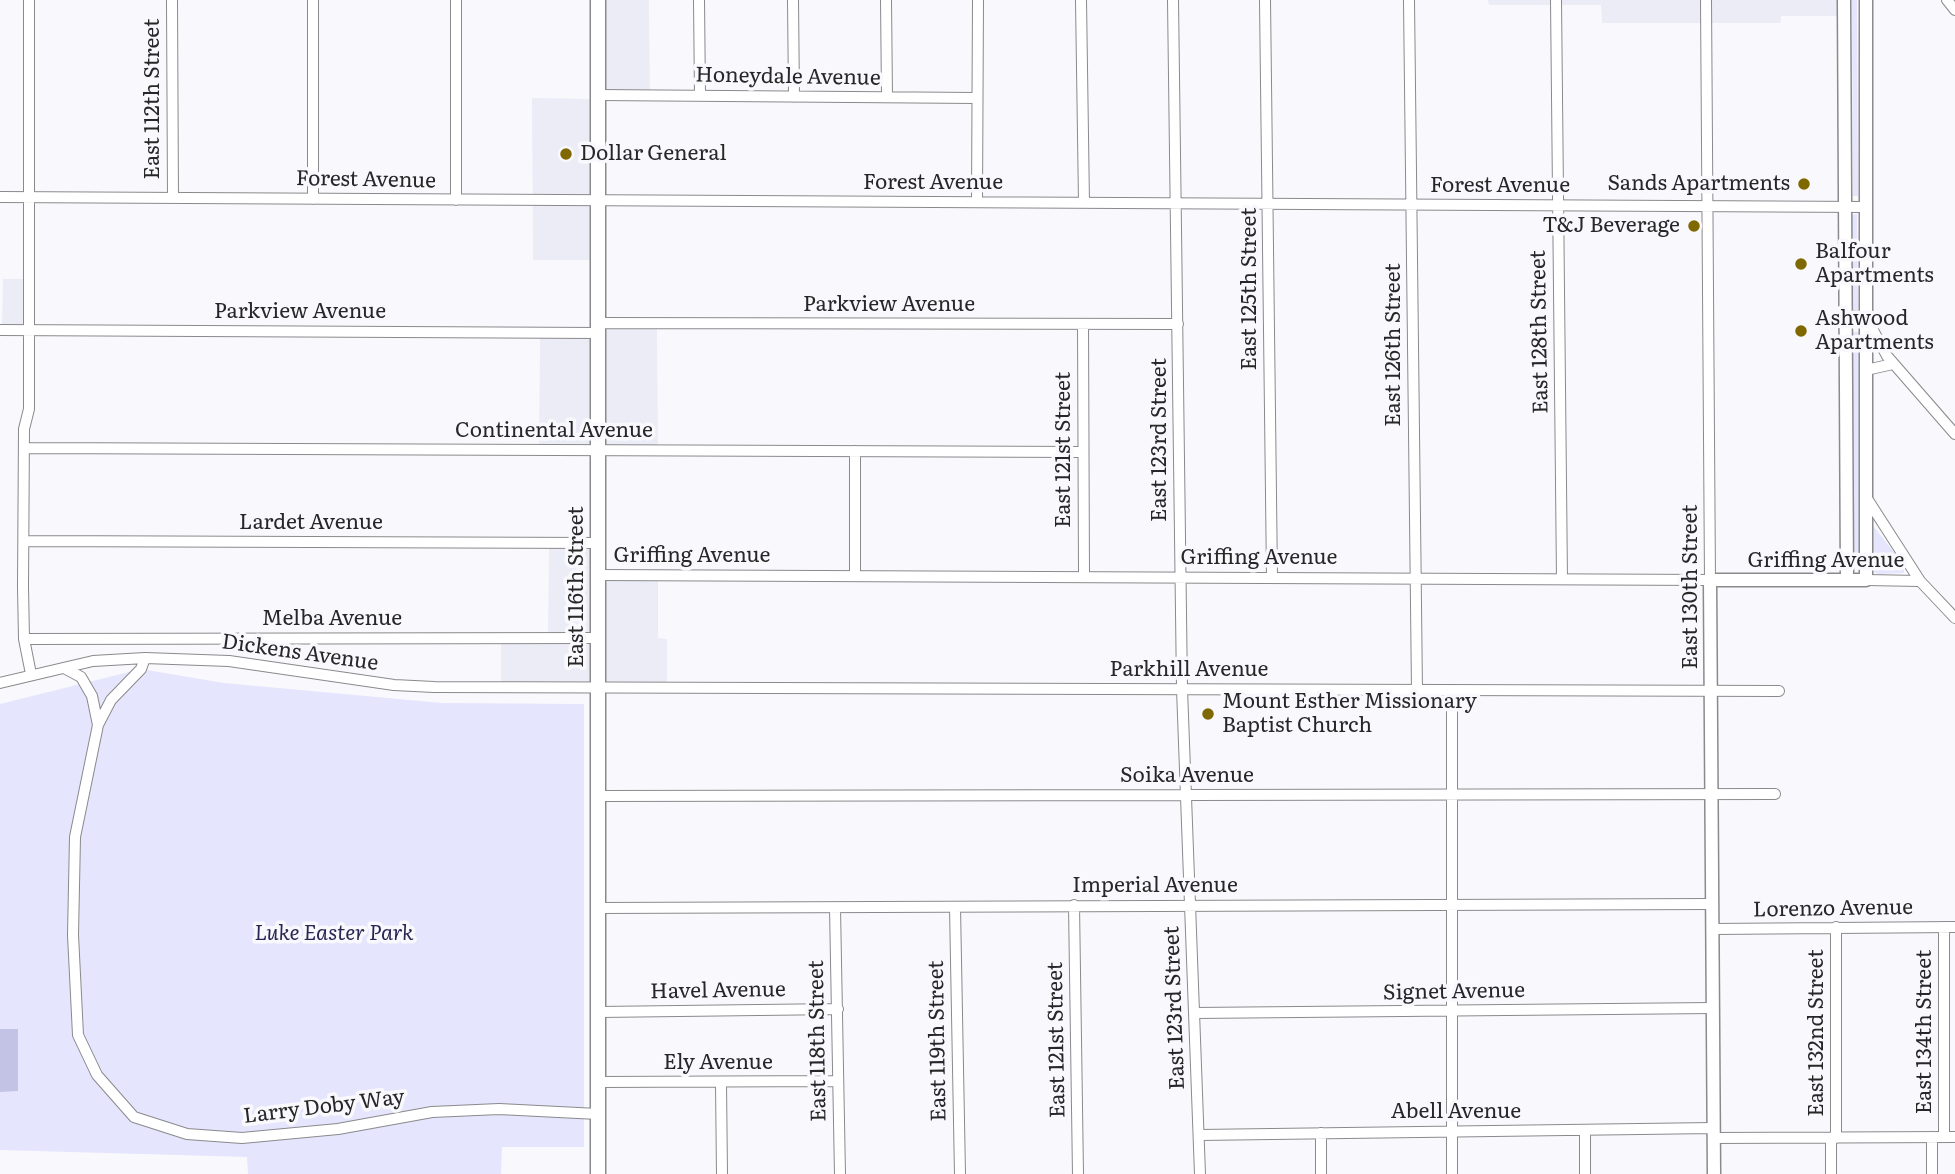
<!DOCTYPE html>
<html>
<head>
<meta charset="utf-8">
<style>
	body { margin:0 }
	canvas { display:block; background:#f9f9fd }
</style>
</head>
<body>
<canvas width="1955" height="1174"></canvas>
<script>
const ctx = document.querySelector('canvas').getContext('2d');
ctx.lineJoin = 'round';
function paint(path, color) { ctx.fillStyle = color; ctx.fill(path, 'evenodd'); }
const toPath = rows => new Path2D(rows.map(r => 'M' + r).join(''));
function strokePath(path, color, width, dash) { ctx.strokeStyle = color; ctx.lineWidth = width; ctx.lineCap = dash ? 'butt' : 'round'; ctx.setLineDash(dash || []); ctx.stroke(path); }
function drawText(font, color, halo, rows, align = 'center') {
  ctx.font = font + ' Literata,serif'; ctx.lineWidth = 7; ctx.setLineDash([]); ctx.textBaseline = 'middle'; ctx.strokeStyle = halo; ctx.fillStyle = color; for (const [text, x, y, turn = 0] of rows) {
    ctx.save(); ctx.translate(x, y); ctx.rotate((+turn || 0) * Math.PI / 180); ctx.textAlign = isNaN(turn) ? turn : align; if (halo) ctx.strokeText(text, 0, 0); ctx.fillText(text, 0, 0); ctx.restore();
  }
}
paint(toPath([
	[598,0,649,0,650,95,599,95],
	[1488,0,1844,0,1844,16,1781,16,1781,23,1602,23,1601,5,1489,5],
	[532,98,599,99,599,260,533,260],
	[3,279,29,279,29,330,2,330],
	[599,323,657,323,658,451,539,451,540,333,598,333],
	[549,543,598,543,598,575,658,575,658,638,667,639,667,687,501,686,501,638,548,638]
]), '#ececf7');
paint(toPath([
	[1852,0,1857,0,1858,196,1853,196],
	[1857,214,1858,310,1853,310,1852,215],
	[1853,332,1860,332,1861,337,1861,564,1857,568,1853,564],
	[1871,523,1904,565,1904,573,1879,574,1871,571],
	[141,669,224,683,442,703,584,704,584,1147,502,1147,501,1174,248,1174,247,1157,0,1150,0,704]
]), '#e5e5fd');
paint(toPath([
	[0,1029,18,1029,18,1091,0,1092]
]), '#c2c3e5');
const minor = toPath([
	[29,0,29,409,24,429,23,587,24,639,31,674],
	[172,0,173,198],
	[313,0,313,199],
	[699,0,700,95],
	[793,0,794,97],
	[886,0,887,97],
	[1081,0,1084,203],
	[1173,0,1182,689,1200,1174],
	[1265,0,1272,577],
	[1409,0,1417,690],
	[1556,0,1562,579],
	[1947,0,1955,10],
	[599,95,977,98],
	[0,197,1866,207],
	[456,200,456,0],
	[977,202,978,0],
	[1847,316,1866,317,1887,356,1955,434],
	[599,323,1178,324],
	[1083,324,1084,576],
	[0,330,599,333],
	[1866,370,1893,364],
	[24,448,1083,452],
	[855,451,855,576],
	[1866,497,1920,581,1955,618],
	[24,541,598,543],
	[598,575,1710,580,1706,0],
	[1866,580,1920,581],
	[24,639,598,638],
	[66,669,81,677,92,696,98,725,75,837,73,935,78,1035,97,1075,134,1117,187,1134,242,1138,338,1129,432,1112,499,1109,598,1114],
	[0,683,93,661,145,658,229,661,394,685,434,687,1779,691],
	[98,725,111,700,141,669,145,658],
	[599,796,1775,794],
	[1074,905,1078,1174],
	[955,907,960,1174],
	[598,908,1712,904],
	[835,908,840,1174],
	[1836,927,1836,1138],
	[1712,929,1955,927],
	[599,1012,838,1009],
	[1195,1013,1713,1008],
	[598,1082,838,1081],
	[721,1083,722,1174],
	[1585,1131,1585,1174],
	[1321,1133,1321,1174],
	[1199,1135,1713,1128],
	[1932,1137,1932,1174],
	[1944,1137,1944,927],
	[1713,1138,1955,1137],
	[1452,1174,1452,691],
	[1831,1174,1831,1138]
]);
const tertiary = toPath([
	[1844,0,1847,580],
	[1714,1174,1710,580,1866,580,1866,0]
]);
const secondary = toPath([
	[598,0,598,1174]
]);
strokePath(minor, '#8a8a8d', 12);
strokePath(tertiary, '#8a8a8d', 15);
strokePath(secondary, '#8a8a8d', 17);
strokePath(minor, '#fff', 10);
strokePath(tertiary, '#fff', 12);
strokePath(secondary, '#fff', 14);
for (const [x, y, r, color] of [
	[566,154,7,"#7f6800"],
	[1804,184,7,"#7f6800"],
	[1694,226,7,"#7f6800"],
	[1801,264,7,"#7f6800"],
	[1801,331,7,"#7f6800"],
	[1208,714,7,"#7f6800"]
]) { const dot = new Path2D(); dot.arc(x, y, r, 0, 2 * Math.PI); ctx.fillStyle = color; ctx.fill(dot); strokePath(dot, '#f9f9fd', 2.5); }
drawText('21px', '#272728', '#f9f9fd', [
	["Honeydale Avenue",788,77,1],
	["East 112th Street",153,99,-90],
	["Forest Avenue",366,180,1],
	["Forest Avenue",933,183],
	["Forest Avenue",1500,186],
	["East 125th Street",1250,289,-90],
	["Parkview Avenue",889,305],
	["Parkview Avenue",300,312],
	["East 128th Street",1540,332,-91],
	["East 126th Street",1394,345,-90],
	["Continental Avenue",554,431],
	["East 123rd Street",1160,440,-90],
	["East 121st Street",1064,450,-90],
	["Lardet Avenue",311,523],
	["Griffing Avenue",692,556],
	["Griffing Avenue",1259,558],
	["Griffing Avenue",1826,561],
	["East 116th Street",577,587,-90],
	["East 130th Street",1691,587,-90],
	["Melba Avenue",332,619],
	["Dickens Avenue",300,653,8],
	["Parkhill Avenue",1189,670],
	["Soika Avenue",1187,776],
	["Imperial Avenue",1155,886],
	["Lorenzo Avenue",1833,909,-1],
	["Havel Avenue",718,991,-1],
	["Signet Avenue",1454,992,-1],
	["East 123rd Street",1175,1008,-92],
	["East 134th Street",1925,1032,-90],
	["East 132nd Street",1817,1033,-90],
	["East 121st Street",1057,1040,-91],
	["East 118th Street",818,1041,-91],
	["East 119th Street",938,1041,-91],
	["Ely Avenue",718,1063],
	["Larry Doby Way",324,1107,-7],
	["Abell Avenue",1456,1112]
]);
drawText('21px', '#272728', '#f9f9fd', [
	["Dollar General",580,154],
	["Sands Apartments",1790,184,"right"],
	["T&J Beverage",1680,226,"right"],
	["Balfour",1815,252],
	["Apartments",1815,276],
	["Ashwood",1815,319],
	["Apartments",1815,343],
	["Mount Esther Missionary",1222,702],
	["Baptist Church",1222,726]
], 'left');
drawText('italic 21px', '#2a2653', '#f9f9fd', [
	["Luke Easter Park",334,934]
]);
</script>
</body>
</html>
